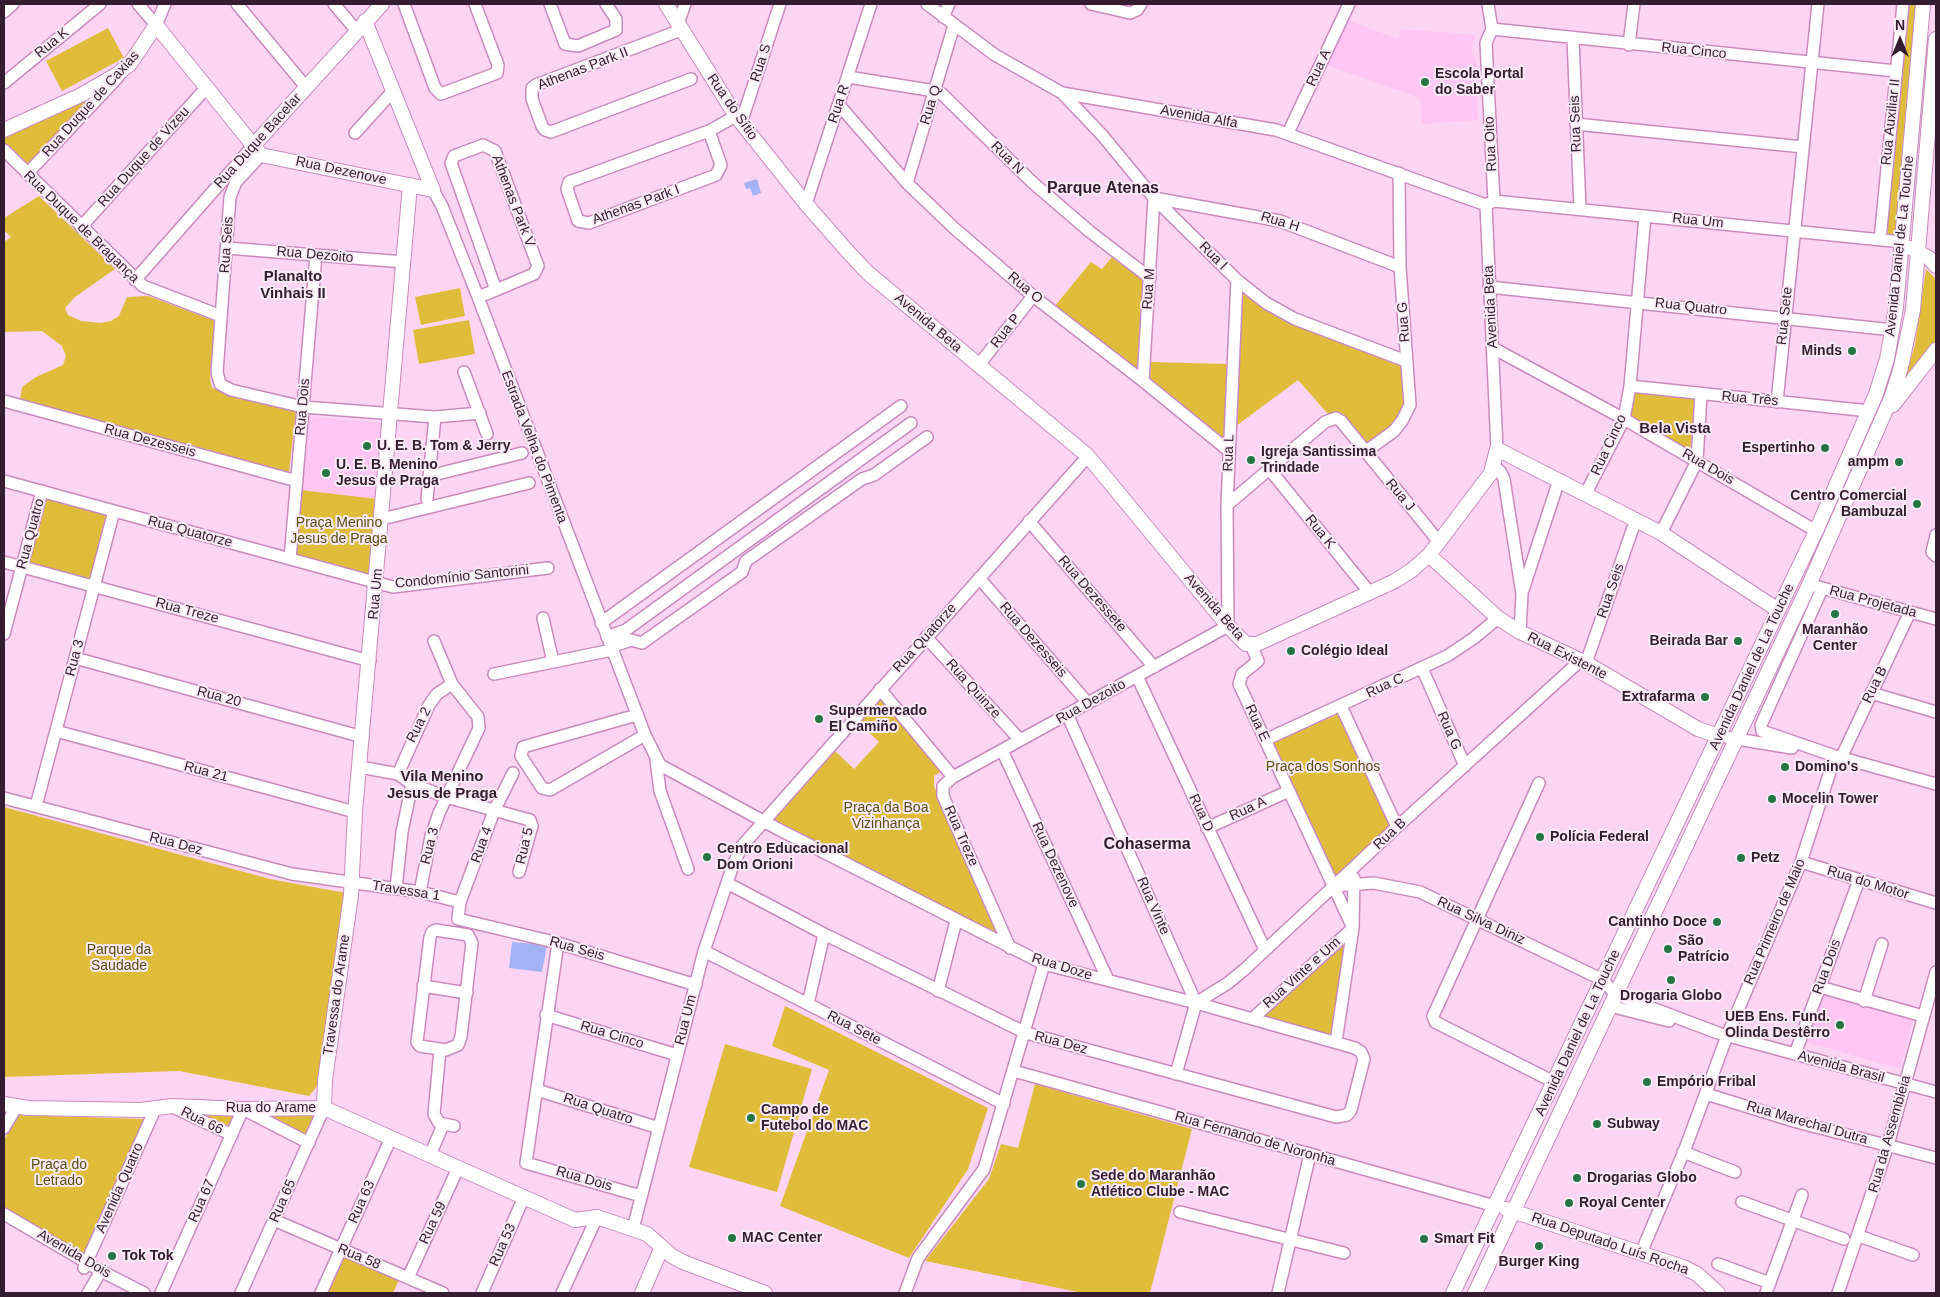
<!DOCTYPE html>
<html>
<head>
<meta charset="utf-8">
<style>
	body { margin:0 }
	#map { position:relative; width:1940px; height:1297px; overflow:hidden; background:#fdd5f4; font-family:Helvetica,sans-serif }
	canvas { display:block }
	.frame { position:absolute; inset:0; border:5px solid #351d31; pointer-events:none }
	.north { position:absolute; left:1875px; top:15px; width:50px; height:50px; -webkit-text-stroke:4px #f9ebf6; paint-order:stroke; rotate:0deg; font-size:14px; font-weight:700; line-height:20px; text-align:center; color:#351d31 }
	.north::after { content:''; display:block; margin:auto; width:18px; height:22px; background:#351d31; clip-path:polygon(50% 0,100% 100%,50% 72%,0 100%) }
</style>
</head>
<body>
<div id="map">
<canvas width="1940" height="1297"></canvas>
<div class="frame"></div>
<div class="north">N</div>
</div>
<script>
const ctx = document.querySelector('canvas').getContext('2d');
ctx.lineJoin = 'round';
function paint(path, color) { ctx.fillStyle = color; ctx.fill(path, 'evenodd'); }
const toPath = rows => new Path2D(rows.map(r => 'M' + r).join(''));
function strokePath(path, color, width, dash) { ctx.strokeStyle = color; ctx.lineWidth = width; ctx.lineCap = dash ? 'butt' : 'round'; ctx.setLineDash(dash || []); ctx.stroke(path); }
function drawText(font, color, halo, rows, align = 'center') {
  ctx.font = font + ' Helvetica,sans-serif'; ctx.lineWidth = 4; ctx.setLineDash([]); ctx.textBaseline = 'middle'; ctx.strokeStyle = halo; ctx.fillStyle = color; for (const [text, x, y, turn = 0] of rows) {
    ctx.save(); ctx.translate(x, y); ctx.rotate((+turn || 0) * Math.PI / 180); ctx.textAlign = isNaN(turn) ? turn : align; if (halo) ctx.strokeText(text, 0, 0); ctx.fillText(text, 0, 0); ctx.restore();
  }
}
paint(toPath([
	[1347,20,1398,39,1401,29,1476,35,1471,46,1472,54,1476,58,1478,120,1422,124,1420,98,1327,65],
	[307,416,384,423,377,499,301,490],
	[1823,994,1913,1020,1900,1069,1807,1042],
	[1022,1281,1083,1293,1020,1293]
]), '#ffc5f3');
paint(toPath([
	[1907,4,1919,4,1898,231,1893,236,1884,235],
	[108,28,124,58,62,91,46,61],
	[97,93,29,167,4,143,4,135],
	[39,196,115,269,75,297,65,308,68,315,81,321,101,323,111,321,119,316,127,297,148,296,218,322,210,379,212,388,296,410,289,472,194,449,20,399,22,387,36,377,63,365,66,356,62,346,42,331,4,332,4,242,11,237,4,230,4,218],
	[1113,256,1145,280,1139,373,1054,307,1091,262,1102,269],
	[1926,269,1936,279,1936,342,1905,381,1915,344],
	[460,288,465,316,421,325,415,297],
	[1241,294,1246,294,1283,319,1402,365,1405,391,1404,404,1400,415,1392,426,1366,446,1343,414,1335,412,1328,414,1298,380,1232,429],
	[469,320,475,354,419,364,413,330],
	[1151,362,1227,364,1224,440,1150,381],
	[1633,392,1695,399,1690,453,1629,418],
	[301,490,377,499,372,577,296,555],
	[42,491,114,511,94,586,22,567],
	[881,699,942,771,934,776,934,786,1000,936,769,820,834,750,854,769,879,742,859,723],
	[1339,714,1392,826,1336,878,1271,743],
	[4,807,270,879,346,893,318,1085,309,1096,179,1071,4,1077],
	[1346,940,1331,1037,1261,1018],
	[785,1006,988,1108,968,1169,909,1258,780,1206,829,1070,772,1046],
	[725,1044,812,1069,777,1192,689,1167],
	[1035,1084,1192,1129,1150,1293,1083,1293,925,1261,989,1179,1001,1144,1018,1148],
	[188,1112,237,1114,229,1130],
	[260,1114,319,1114,307,1140],
	[18,1115,145,1119,81,1259,4,1214,4,1140],
	[348,1256,400,1278,393,1293,326,1293,342,1258]
]), '#dfbd3b');
paint(toPath([
	[757,179,761,193,753,196,750,188,746,189,744,183],
	[512,942,547,945,542,972,509,968]
]), '#a2b2f4');
const minor = toPath([
	[138,4,156,25],
	[237,4,306,87],
	[334,4,356,30],
	[404,4,435,88,441,94,497,73,498,65,475,4],
	[550,4,565,44,578,46,616,30,616,19,606,4],
	[927,4,995,55,1062,93,1276,130,1486,205],
	[1091,4,1130,13,1137,10,1141,4],
	[1488,4,1492,29],
	[4,12,13,4],
	[943,17,949,4],
	[678,24,685,4],
	[156,25,165,4],
	[1492,29,1896,71],
	[1492,29,1486,43,1494,201],
	[681,30,536,85,532,88,532,99,542,126,545,130,551,132,691,79],
	[1573,38,1580,209],
	[1629,45,1634,4],
	[848,77,935,91,942,94,1032,182,1089,231,1150,278],
	[4,83,100,4],
	[1062,93,1102,135,1154,198,1237,280,1266,303,1295,319,1406,361],
	[839,105,907,183,954,228,1033,296,1143,381,1229,451],
	[741,123,780,4],
	[1576,124,1803,147],
	[709,131,721,165,716,175,589,223,578,221,567,189,569,182,709,131,736,116],
	[355,133,393,91],
	[1288,133,1349,4],
	[4,150,143,286,221,316],
	[261,155,236,182,230,197,217,372,220,384,231,390,303,407,435,417,480,413],
	[27,174,118,77],
	[907,183,954,25],
	[433,190,442,206,478,297,645,735,660,765,778,829,1044,964,1196,1003,1355,1048,1361,1052,1364,1059,1351,1110,1347,1115,1336,1117,1026,1033,824,934,727,883],
	[1494,201,1902,242],
	[1492,202,1486,205,1497,449],
	[806,204,871,4],
	[81,227,207,87],
	[1880,240,1903,4],
	[227,248,404,262],
	[135,280,253,146],
	[1489,287,1893,330],
	[478,297,496,290,534,274,538,266,495,151,483,145,454,156,451,163,496,290],
	[1493,348,1624,419,1816,531],
	[978,366,1033,296],
	[464,372,487,434],
	[1143,381,1154,198,1280,221,1400,267],
	[1630,386,1869,411],
	[4,401,297,481],
	[1777,402,1818,4],
	[1365,452,1394,431,1402,421,1410,405,1400,267,1399,173],
	[1494,467,1500,471,1504,479,1522,594,1520,632],
	[1270,470,1370,593],
	[429,476,522,453],
	[4,481,393,587,548,568],
	[1586,493,1624,419,1630,386,1645,216],
	[427,499,435,417],
	[1227,505,1325,422,1336,418,1341,421,1439,542],
	[382,519,529,483],
	[1029,521,1154,667],
	[1661,533,1697,461,1701,394],
	[1936,535,1932,552,1936,556],
	[290,559,316,255],
	[4,562,370,661],
	[979,578,1088,703],
	[1815,586,1936,619],
	[1822,589,1761,725,1762,731,1835,756,1936,784],
	[1523,590,1559,480],
	[543,618,553,662],
	[601,623,901,406],
	[4,634,42,491],
	[607,637,626,630,911,423],
	[926,637,1020,740],
	[1251,645,1258,661,1242,674,1239,684,1353,928],
	[611,647,631,640,642,643,742,572,746,561,862,479,874,475,927,437],
	[75,658,363,737],
	[1586,663,1636,519],
	[1422,668,1465,766],
	[494,674,612,650],
	[1137,676,1265,950],
	[880,689,953,777],
	[1871,693,1936,712],
	[1341,706,1397,827],
	[1067,714,1196,1003,1176,1074],
	[637,715,523,747,521,756,542,788,550,790,645,735],
	[56,731,355,812],
	[1719,736,1792,748],
	[1265,740,1447,656,1474,638,1498,618],
	[1002,750,1108,980],
	[1841,758,1910,612],
	[656,760,660,791,688,869],
	[360,767,398,774,412,784,446,797,530,820,532,826,519,872],
	[513,773,494,811,460,902,458,919,558,943,696,985],
	[398,774,429,705,437,694,452,684],
	[1539,783,1433,1016,1435,1022,1554,1082],
	[4,798,292,874,420,892,460,902],
	[36,806,114,511],
	[1207,828,1289,791],
	[1801,862,1936,903],
	[1334,886,1374,883,1420,892,1603,980,1615,994,1718,1033],
	[396,889,402,832,412,784],
	[420,892,431,836,439,813,479,728,478,717,452,684,434,641],
	[436,930,468,935,472,943,461,1037,458,1045,446,1050,420,1046,417,1042,430,937,432,932,436,930],
	[558,943,526,1163,641,1196],
	[1010,948,943,796,943,786,953,777,1228,626,1227,505,1237,280],
	[704,951,1004,1104],
	[423,986,467,993],
	[1820,987,1923,1016],
	[938,991,956,921],
	[1864,1001,1882,944],
	[1196,1003,1228,983,1245,969,1397,827,1580,661],
	[808,1004,824,934],
	[1610,1006,1669,1021],
	[546,1015,677,1055],
	[1252,1019,1353,928],
	[1721,1034,1936,1092],
	[1336,1042,1353,928,1354,878],
	[440,1050,434,1114,439,1123,454,1126],
	[1795,1054,1859,880],
	[1014,1071,1495,1206],
	[537,1090,659,1128],
	[1706,1094,1797,1122,1936,1158],
	[173,1107,232,1135],
	[4,1128,17,1106],
	[1683,1152,1735,1172],
	[430,1155,443,1125],
	[1742,1202,1844,1239],
	[1180,1212,1344,1253],
	[4,1214,101,1271,144,1293],
	[274,1220,443,1293],
	[633,1229,704,951,733,865,742,846,1088,456],
	[1859,1236,1913,1255],
	[1641,1253,1685,1149,1727,1036,1801,862,1835,756],
	[1718,1264,1770,1283],
	[84,1268,156,1107],
	[408,1278,458,1168],
	[88,1293,101,1271],
	[161,1293,243,1109,309,1143],
	[241,1293,324,1108],
	[321,1293,391,1138],
	[482,1293,524,1197],
	[562,1293,597,1217],
	[905,1293,918,1258,984,1169,1044,964],
	[1278,1293,1310,1154],
	[1766,1293,1802,1195],
	[1838,1293,1888,1145,1936,972]
]);
const major = toPath([
	[666,4,736,116,806,204,849,253,868,273,1088,456,1228,626,1246,644,1257,644,1395,581,1412,570,1429,555,1491,473,1497,449,1661,533,1778,610],
	[365,21,433,190],
	[4,130,81,95,116,75,130,64,156,25,261,155,433,190],
	[253,146,382,4],
	[1911,248,1929,258,1936,266],
	[1893,405,1936,350],
	[1429,555,1498,618,1520,632,1586,663,1698,729,1719,736],
	[4,1104,28,1108,141,1110,172,1106,243,1109,324,1108,575,1220,597,1217,647,1234,672,1256,683,1262,765,1293],
	[324,1108,325,1080,351,895,355,812,410,185],
	[1506,1209,1683,1267,1697,1274,1718,1293],
	[642,1293,662,1247],
	[1453,1293,1816,531,1876,394,1887,359,1896,307,1923,4],
	[1475,1293,1809,585,1892,396,1901,367,1913,310,1936,39]
]);
strokePath(minor, '#c98bbd', 14);
strokePath(major, '#c98bbd', 16);
strokePath(minor, '#fff', 11);
strokePath(major, '#fff', 14);
for (const [x, y, r, color] of [
	[1425,82,5,"#257646"],
	[1852,351,5,"#257646"],
	[367,446,5,"#257646"],
	[1825,448,5,"#257646"],
	[1251,460,5,"#257646"],
	[1899,462,5,"#257646"],
	[326,473,5,"#257646"],
	[1917,504,5,"#257646"],
	[1835,614,5,"#257646"],
	[1738,641,5,"#257646"],
	[1291,651,5,"#257646"],
	[1705,697,5,"#257646"],
	[819,719,5,"#257646"],
	[1785,767,5,"#257646"],
	[1772,799,5,"#257646"],
	[1540,837,5,"#257646"],
	[707,857,5,"#257646"],
	[1741,858,5,"#257646"],
	[1717,922,5,"#257646"],
	[1668,949,5,"#257646"],
	[1671,980,5,"#257646"],
	[1840,1025,5,"#257646"],
	[1647,1082,5,"#257646"],
	[751,1118,5,"#257646"],
	[1597,1124,5,"#257646"],
	[1577,1178,5,"#257646"],
	[1081,1184,5,"#257646"],
	[1569,1203,5,"#257646"],
	[732,1238,5,"#257646"],
	[1424,1239,5,"#257646"],
	[1539,1246,5,"#257646"],
	[112,1256,5,"#257646"]
]) { const dot = new Path2D(); dot.arc(x, y, r, 0, 2 * Math.PI); ctx.fillStyle = color; ctx.fill(dot); strokePath(dot, '#f9ebf6', 2); }
drawText('14px', '#351d31', '#f9ebf6', [
	["Rua K",52,43,-39],
	["Rua Cinco",1694,51,6],
	["Rua S",761,63,-72],
	["Rua A",1319,68,-65],
	["Athenas Park II",583,69,-21],
	["Rua Duque de Caxias",91,104,-48],
	["Rua R",839,104,-72],
	["Rua Q",931,105,-73],
	["Rua do Sítio",732,107,55],
	["Avenida Alfa",1199,117,10],
	["Rua Auxiliar II",1891,122,-84],
	["Rua Seis",1576,124,-92],
	["Rua Duque Bacelar",258,141,-48],
	["Rua Oito",1491,144,-93],
	["Rua Duque de Vizeu",144,157,-48],
	["Rua N",1007,158,45],
	["Rua Dezenove",341,171,12],
	["Athenas Park V",513,201,69],
	["Athenas Park I",636,205,-20],
	["Rua Um",1698,221,6],
	["Rua H",1280,222,17],
	["Rua Duque de Bragança",81,227,44],
	["Rua Seis",227,245,-86],
	["Avenida Daniel de La Touche",1900,246,-84],
	["Rua Dezoito",315,255,5],
	["Rua I",1213,256,45],
	["Rua O",1025,288,40],
	["Rua M",1149,289,-86],
	["Avenida Beta",1491,307,-93],
	["Rua Quatro",1691,307,6],
	["Rua Sete",1785,316,-84],
	["Rua G",1404,322,-94],
	["Avenida Beta",928,323,40],
	["Rua P",1006,331,-52],
	["Rua Três",1750,399,5],
	["Rua Dois",303,407,-85],
	["Rua Dezesseis",150,441,15],
	["Rua Cinco",1609,445,-65],
	["Estrada Velha do Pimenta",534,447,69],
	["Rua L",1229,453,-88],
	["Rua Dois",1708,467,30],
	["Rua J",1400,495,50],
	["Rua Quatorze",190,532,15],
	["Rua K",1320,532,51],
	["Rua Quatro",31,534,-75],
	["Condomínio Santorini",462,577,-6],
	["Rua Seis",1611,591,-71],
	["Rua Um",376,594,-85],
	["Rua Dezessete",1092,594,49],
	["Rua Projetada",1873,602,15],
	["Avenida Beta",1214,607,49],
	["Rua Treze",187,611,15],
	["Rua Quatorze",925,638,-48],
	["Rua Dezesseis",1033,640,49],
	["Rua Existente",1567,656,27],
	["Rua 3",75,658,-75],
	["Avenida Daniel de La Touche",1752,667,-65],
	["Rua B",1875,685,-64],
	["Rua C",1385,686,-25],
	["Rua Quinze",973,689,48],
	["Rua 20",219,697,15],
	["Rua Dezoito",1091,702,-29],
	["Rua E",1257,723,65],
	["Rua 2",419,725,-63],
	["Rua G",1449,731,66],
	["Rua 21",206,772,15],
	["Rua A",1248,809,-25],
	["Rua D",1201,813,65],
	["Rua B",1390,834,-43],
	["Rua Treze",961,836,66],
	["Rua Dez",176,844,15],
	["Rua 4",482,845,-70],
	["Rua 3",430,846,-76],
	["Rua 5",525,846,-77],
	["Rua Dezenove",1055,865,65],
	["Rua do Motor",1868,883,17],
	["Travessa 1",406,891,9],
	["Rua Vinte",1153,906,66],
	["Rua Silva Diniz",1481,921,25],
	["Rua Primeiro de Maio",1775,922,-67],
	["Rua Seis",577,949,16],
	["Rua Doze",1062,967,17],
	["Rua Dois",1827,967,-70],
	["Rua Vinte e Um",1302,973,-42],
	["Travessa do Arame",337,995,-82],
	["Rua Um",686,1020,-76],
	["Rua Sete",854,1028,27],
	["Avenida Daniel de La Touche",1578,1033,-65],
	["Rua Cinco",612,1035,17],
	["Rua Dez",1061,1043,15],
	["Avenida Brasil",1841,1067,15],
	["Rua do Arame",271,1108],
	["Rua Quatro",598,1109,18],
	["Rua 66",202,1121,26],
	["Rua Marechal Dutra",1807,1123,16],
	["Rua da Assembleia",1890,1134,-74],
	["Rua Fernando de Noronha",1255,1139,16],
	["Rua Dois",584,1179,16],
	["Avenida Quatro",120,1188,-66],
	["Rua 67",202,1201,-66],
	["Rua 65",283,1201,-66],
	["Rua 63",362,1202,-66],
	["Rua 59",433,1223,-65],
	["Rua Deputado Luís Rocha",1610,1244,19],
	["Rua 53",503,1245,-66],
	["Avenida Dois",74,1254,30],
	["Rua 58",359,1257,23]
]);
drawText('bold 14px', '#351d31', '#f9ebf6', [
	["Escola Portal",1435,74],
	["do Saber",1435,90],
	["Minds",1842,351,"right"],
	["U. E. B. Tom & Jerry",377,446],
	["Espertinho",1815,448,"right"],
	["Igreja Santissima",1261,452],
	["Trindade",1261,468],
	["ampm",1889,462,"right"],
	["U. E. B. Menino",336,465],
	["Jesus de Praga",336,481],
	["Centro Comercial",1907,496,"right"],
	["Bambuzal",1907,512,"right"],
	["Maranhão",1835,630,"center"],
	["Center",1835,646,"center"],
	["Beirada Bar",1728,641,"right"],
	["Colégio Ideal",1301,651],
	["Extrafarma",1695,697,"right"],
	["Supermercado",829,711],
	["El Camiño",829,727],
	["Domino's",1795,767],
	["Mocelin Tower",1782,799],
	["Polícia Federal",1550,837],
	["Centro Educacional",717,849],
	["Dom Orioni",717,865],
	["Petz",1751,858],
	["Cantinho Doce",1707,922,"right"],
	["São",1678,941],
	["Patrício",1678,957],
	["Drogaria Globo",1671,996,"center"],
	["UEB Ens. Fund.",1830,1017,"right"],
	["Olinda Destêrro",1830,1033,"right"],
	["Empório Fribal",1657,1082],
	["Campo de",761,1110],
	["Futebol do MAC",761,1126],
	["Subway",1607,1124],
	["Sede do Maranhão",1091,1176],
	["Atlético Clube - MAC",1091,1192],
	["Drogarias Globo",1587,1178],
	["Royal Center",1579,1203],
	["MAC Center",742,1238],
	["Smart Fit",1434,1239],
	["Tok Tok",122,1256],
	["Burger King",1539,1262,"center"]
], 'left');
drawText('14px', '#5b4c12', '#f9ebf6', [
	["Praça Menino",339,523],
	["Jesus de Praga",339,539],
	["Praça dos Sonhos",1323,767],
	["Praça da Boa",886,808],
	["Vizinhança",886,824],
	["Parque da",119,950],
	["Saudade",119,966],
	["Praça do",59,1165],
	["Letrado",59,1181]
]);
drawText('bold 15px', '#351d31', '#f9ebf6', [
	["Planalto",293,277],
	["Vinhais II",293,294],
	["Bela Vista",1675,429],
	["Vila Menino",442,777],
	["Jesus de Praga",442,794]
]);
drawText('bold 16px', '#351d31', '#f9ebf6', [
	["Parque Atenas",1103,189],
	["Cohaserma",1147,845]
]);
</script>
</body>
</html>
